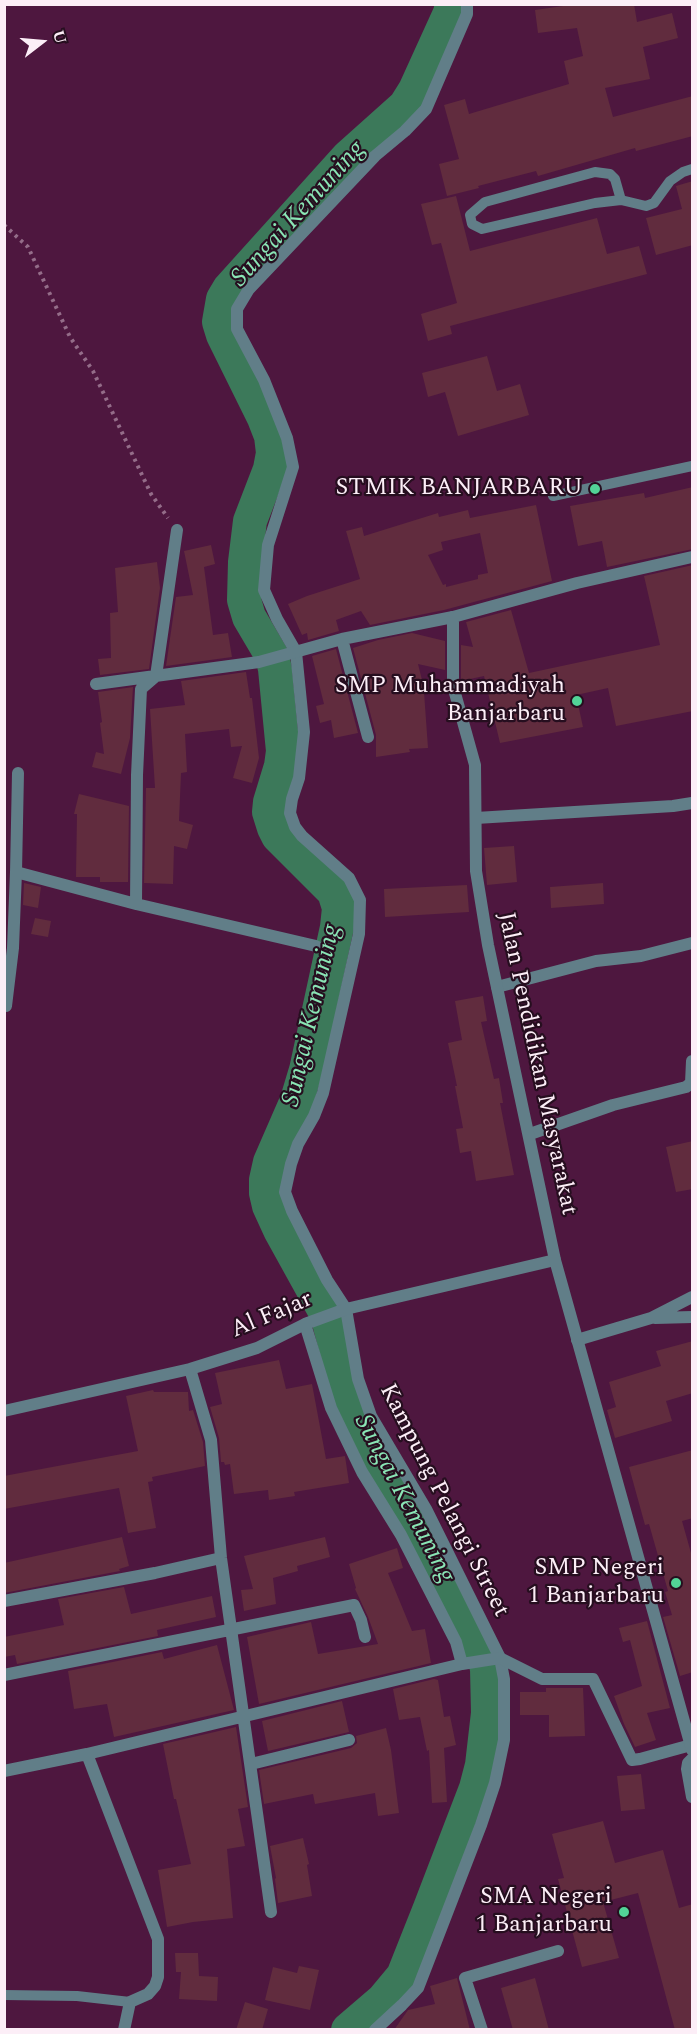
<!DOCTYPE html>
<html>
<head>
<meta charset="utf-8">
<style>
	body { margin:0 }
	#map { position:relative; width:697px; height:2034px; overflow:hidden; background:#4e173f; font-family:Spectral,serif }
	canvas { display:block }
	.frame { position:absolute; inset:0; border:6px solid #fceef7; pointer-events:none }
	.north { position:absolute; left:12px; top:12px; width:60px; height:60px; -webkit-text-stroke:4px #260e1f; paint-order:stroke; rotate:74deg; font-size:16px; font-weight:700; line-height:24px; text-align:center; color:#fceef7 }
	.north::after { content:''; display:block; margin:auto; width:21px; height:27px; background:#fceef7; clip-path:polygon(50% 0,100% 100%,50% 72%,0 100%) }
</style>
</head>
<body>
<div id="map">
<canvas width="697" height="2034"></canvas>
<div class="frame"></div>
<div class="north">U</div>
</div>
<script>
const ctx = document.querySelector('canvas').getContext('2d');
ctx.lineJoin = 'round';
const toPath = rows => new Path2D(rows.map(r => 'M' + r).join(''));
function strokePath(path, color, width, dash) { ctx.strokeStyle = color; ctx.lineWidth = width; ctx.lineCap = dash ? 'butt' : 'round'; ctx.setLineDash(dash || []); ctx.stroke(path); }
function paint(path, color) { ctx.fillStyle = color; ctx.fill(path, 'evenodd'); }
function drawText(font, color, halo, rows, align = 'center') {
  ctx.font = font + ' Spectral,serif'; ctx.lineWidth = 4.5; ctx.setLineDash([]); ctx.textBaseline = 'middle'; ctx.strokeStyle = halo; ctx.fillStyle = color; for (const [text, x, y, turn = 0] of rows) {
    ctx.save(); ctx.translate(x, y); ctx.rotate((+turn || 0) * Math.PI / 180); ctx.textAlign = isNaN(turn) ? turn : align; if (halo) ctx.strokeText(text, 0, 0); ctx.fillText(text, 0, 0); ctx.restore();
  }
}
strokePath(toPath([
	[348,2030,383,2000,403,1976,430,1908,476,1788,482,1765,488,1713,487,1669,484,1657,440,1565,358,1420,349,1397,327,1315,280,1230,269,1206,266,1193,266,1180,270,1162,297,1100,306,1070,337,927,339,908,334,892,278,836,274,828,269,812,270,802,281,766,283,751,275,669,272,656,249,617,244,600,245,562,250,521,270,469,273,453,271,436,264,418,223,335,219,322,223,299,229,289,348,157,405,106,415,90,450,13,452,4]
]), '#3c795a', 34);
paint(toPath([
	[577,4,634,4,637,22,672,13,678,38,643,47,650,79,605,88,613,117,693,96,693,136,636,151,635,148,538,176,536,171,478,186,479,188,447,196,439,164,459,159,444,105,465,99,469,114,569,84,564,61,583,56,577,28,538,33,535,10],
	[693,181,693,245,656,255,646,218,682,209,676,186],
	[456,196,470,251,597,218,607,254,639,246,647,274,450,326,452,334,428,341,421,314,457,303,441,243,432,245,421,204],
	[487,356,497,391,520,384,529,415,458,436,445,392,428,397,422,373],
	[693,487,693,549,607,567,602,541,578,546,570,506,644,493,645,498],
	[536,505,552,581,444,610,370,625,361,611,336,620,339,631,308,640,307,633,302,635,288,604,307,596,360,579,346,531,362,527,364,536,438,513,439,517,468,510,470,518],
	[480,533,488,573,478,575,478,579,446,587,446,584,443,585,428,555,443,550,441,542],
	[211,545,215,564,204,567,213,635,228,633,232,657,166,666,176,597,193,595,184,551],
	[157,562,160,588,149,669,100,675,98,659,111,658,110,613,118,612,115,568],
	[693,565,693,711,616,726,608,688,576,695,583,727,500,743,484,676,461,681,461,645,473,647,466,622,511,610,529,673,660,645,644,576],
	[412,633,445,641,445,670,418,664,425,692,424,692,428,748,409,749,410,752,376,757,376,735,353,648,378,640],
	[336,649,358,733,334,738,331,720,320,723,316,706,324,704,312,656],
	[246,672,250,698,252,698,259,758,252,783,233,778,242,746,231,747,229,729,185,734,187,772,181,773,179,821,193,825,187,849,174,846,173,884,144,883,146,788,155,788,150,709,185,705,181,681],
	[133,687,130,738,121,774,92,767,96,752,104,754,100,723,102,722,98,692],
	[79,794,129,806,128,882,100,882,100,877,76,877,77,814,74,814],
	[514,846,517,882,487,885,484,848],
	[24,883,41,887,38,908,23,905],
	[603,883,604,904,551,908,550,887],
	[467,885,469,912,385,917,384,889],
	[35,918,51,921,48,937,31,934],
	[483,996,487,1021,481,1022,494,1079,499,1078,503,1103,500,1103,514,1175,476,1181,471,1151,460,1153,456,1129,463,1128,455,1086,457,1086,448,1043,462,1040,455,1001],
	[693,1141,693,1189,676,1192,666,1147],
	[693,1341,693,1393,666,1401,672,1421,615,1438,607,1410,616,1407,609,1382,661,1366,656,1351],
	[279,1360,286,1389,312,1384,326,1459,345,1456,349,1483,294,1492,295,1496,269,1500,268,1490,234,1494,230,1464,225,1465,224,1462,221,1462,219,1438,210,1407,222,1404,215,1373],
	[153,1390,154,1392,188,1392,189,1411,193,1410,203,1442,205,1466,152,1477,153,1481,148,1482,156,1528,128,1533,119,1488,4,1509,4,1476,138,1451,126,1396],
	[693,1450,693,1518,682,1521,693,1560,693,1672,680,1676,663,1617,672,1615,665,1592,668,1591,649,1524,645,1525,629,1467],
	[122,1537,129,1566,119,1569,120,1571,4,1593,4,1563],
	[325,1537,330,1557,297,1566,298,1571,273,1578,276,1604,244,1611,241,1590,253,1589,244,1556],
	[397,1548,403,1568,388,1573,412,1631,425,1629,431,1663,259,1704,247,1637,311,1622,318,1654,378,1644,368,1617,355,1589,356,1588,349,1564],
	[124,1587,131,1614,212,1596,216,1617,157,1630,158,1636,17,1664,15,1655,4,1657,4,1637,64,1625,58,1599],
	[647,1621,670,1708,647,1713,656,1740,635,1747,624,1724,614,1696,642,1686,630,1640,623,1642,619,1628],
	[217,1645,234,1710,114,1737,107,1704,74,1709,68,1671,162,1652,164,1659],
	[434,1679,438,1680,444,1717,450,1716,456,1745,444,1748,447,1802,432,1803,429,1750,427,1751,420,1717,399,1720,393,1689],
	[546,1688,583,1688,585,1736,549,1737,549,1715,520,1715,520,1692,546,1692],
	[342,1701,349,1732,268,1751,262,1721],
	[236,1727,248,1807,238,1809,245,1846,227,1849,233,1918,193,1922,167,1927,158,1870,191,1864,176,1799,174,1799,163,1744],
	[386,1728,391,1750,399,1813,378,1816,375,1793,315,1804,313,1794,264,1804,259,1770,351,1748,357,1743,356,1736],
	[641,1774,645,1809,621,1811,617,1776],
	[603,1821,615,1863,663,1850,679,1908,693,1904,693,2030,675,2030,638,1893,603,1902,619,1958,582,1967,558,1879,564,1878,552,1834],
	[303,1838,309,1864,307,1865,312,1896,278,1903,275,1879,276,1878,270,1846],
	[175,1953,198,1953,199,1976,218,1977,217,2001,179,1999,181,1972,176,1972],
	[299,1966,319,1970,310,2010,265,2000,273,1967,297,1973],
	[457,1978,470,2030,394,2030,408,2010,435,2004,430,1986],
	[535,1978,549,2030,513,2030,501,1988],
	[245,2002,268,2009,262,2030,236,2030]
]), '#612c3e');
strokePath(toPath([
	[4,225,28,247,70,337,93,371,151,494,168,518]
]), '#946d89', 4, [3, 4.5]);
strokePath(toPath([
	[621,200,615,179,610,174,595,172,485,202,470,215,472,224,482,229,595,203,621,200,646,206,654,203,670,181,683,172,692,169],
	[553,496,692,466],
	[4,1995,77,1996,130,2002]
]), '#617e88', 10);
strokePath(toPath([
	[375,2030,402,2005,418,1988,481,1825,495,1783,504,1740,504,1679,500,1658,426,1509,371,1416,358,1379,346,1309,327,1280,292,1211,285,1192,291,1164,298,1144,314,1116,323,1093,359,934,360,900,349,878,302,836,295,827,290,813,292,799,299,778,304,732,296,652,277,619,264,590,268,545,293,467,287,438,264,380,237,329,237,309,249,289,375,156,405,131,426,109,467,14,467,4]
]), '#617e88', 12);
strokePath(toPath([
	[342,639,368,737],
	[96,684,259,662,342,639,453,617],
	[18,773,16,872,136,904,137,775,141,689,156,676,177,530],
	[476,818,673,806,692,803],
	[136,904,316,946],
	[497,987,596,961,641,956,692,943],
	[6,1006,13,948,16,872],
	[530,1134,613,1105,686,1087,691,1083,692,1061],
	[655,1318,692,1317],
	[305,1324,331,1408,362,1472,401,1535,456,1642,462,1664],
	[577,1340,651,1318,692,1297],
	[190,1369,211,1440,221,1558,271,1912],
	[4,1411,190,1369,257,1348,305,1324,346,1309,555,1260],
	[4,1601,155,1573,221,1558],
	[4,1675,354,1605,361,1620,365,1637],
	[87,1754,158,1939,158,1977,155,1986,148,1994,130,2002,124,2030],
	[692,1759,688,1763,687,1769,692,1797],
	[251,1764,349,1740],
	[4,1771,87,1754,462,1664,500,1658,542,1679,593,1679,632,1760,640,1759,691,1745],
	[482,2030,465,1978,558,1951]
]), '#617e88', 12);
strokePath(toPath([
	[692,557,577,583,453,617,453,686,475,765,476,871,488,945,555,1260,692,1750]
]), '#617e88', 12);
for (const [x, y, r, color] of [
	[595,489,6,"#52d397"],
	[577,701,6,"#52d397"],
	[676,1583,6,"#52d397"],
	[624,1912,6,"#52d397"]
]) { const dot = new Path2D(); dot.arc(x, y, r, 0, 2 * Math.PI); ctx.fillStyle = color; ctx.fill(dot); strokePath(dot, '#260e1f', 2); }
drawText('24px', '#fceef7', '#260e1f', [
	["STMIK BANJARBARU",583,489],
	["SMP Muhammadiyah",565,687],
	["Banjarbaru",565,715],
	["SMP Negeri",664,1569],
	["1 Banjarbaru",664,1597],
	["SMA Negeri",612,1898],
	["1 Banjarbaru",612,1926]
], 'right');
drawText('24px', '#fceef7', '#260e1f', [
	["Jalan Pendidikan Masyarakat",536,1064,78],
	["Al Fajar",272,1316,-23],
	["Kampung Pelangi Street",443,1501,63]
]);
drawText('italic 26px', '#8ae5b5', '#260e1f', [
	["Sungai Kemuning",299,215,-48],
	["Sungai Kemuning",313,1016,-77],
	["Sungai Kemuning",403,1499,62]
]);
</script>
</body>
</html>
